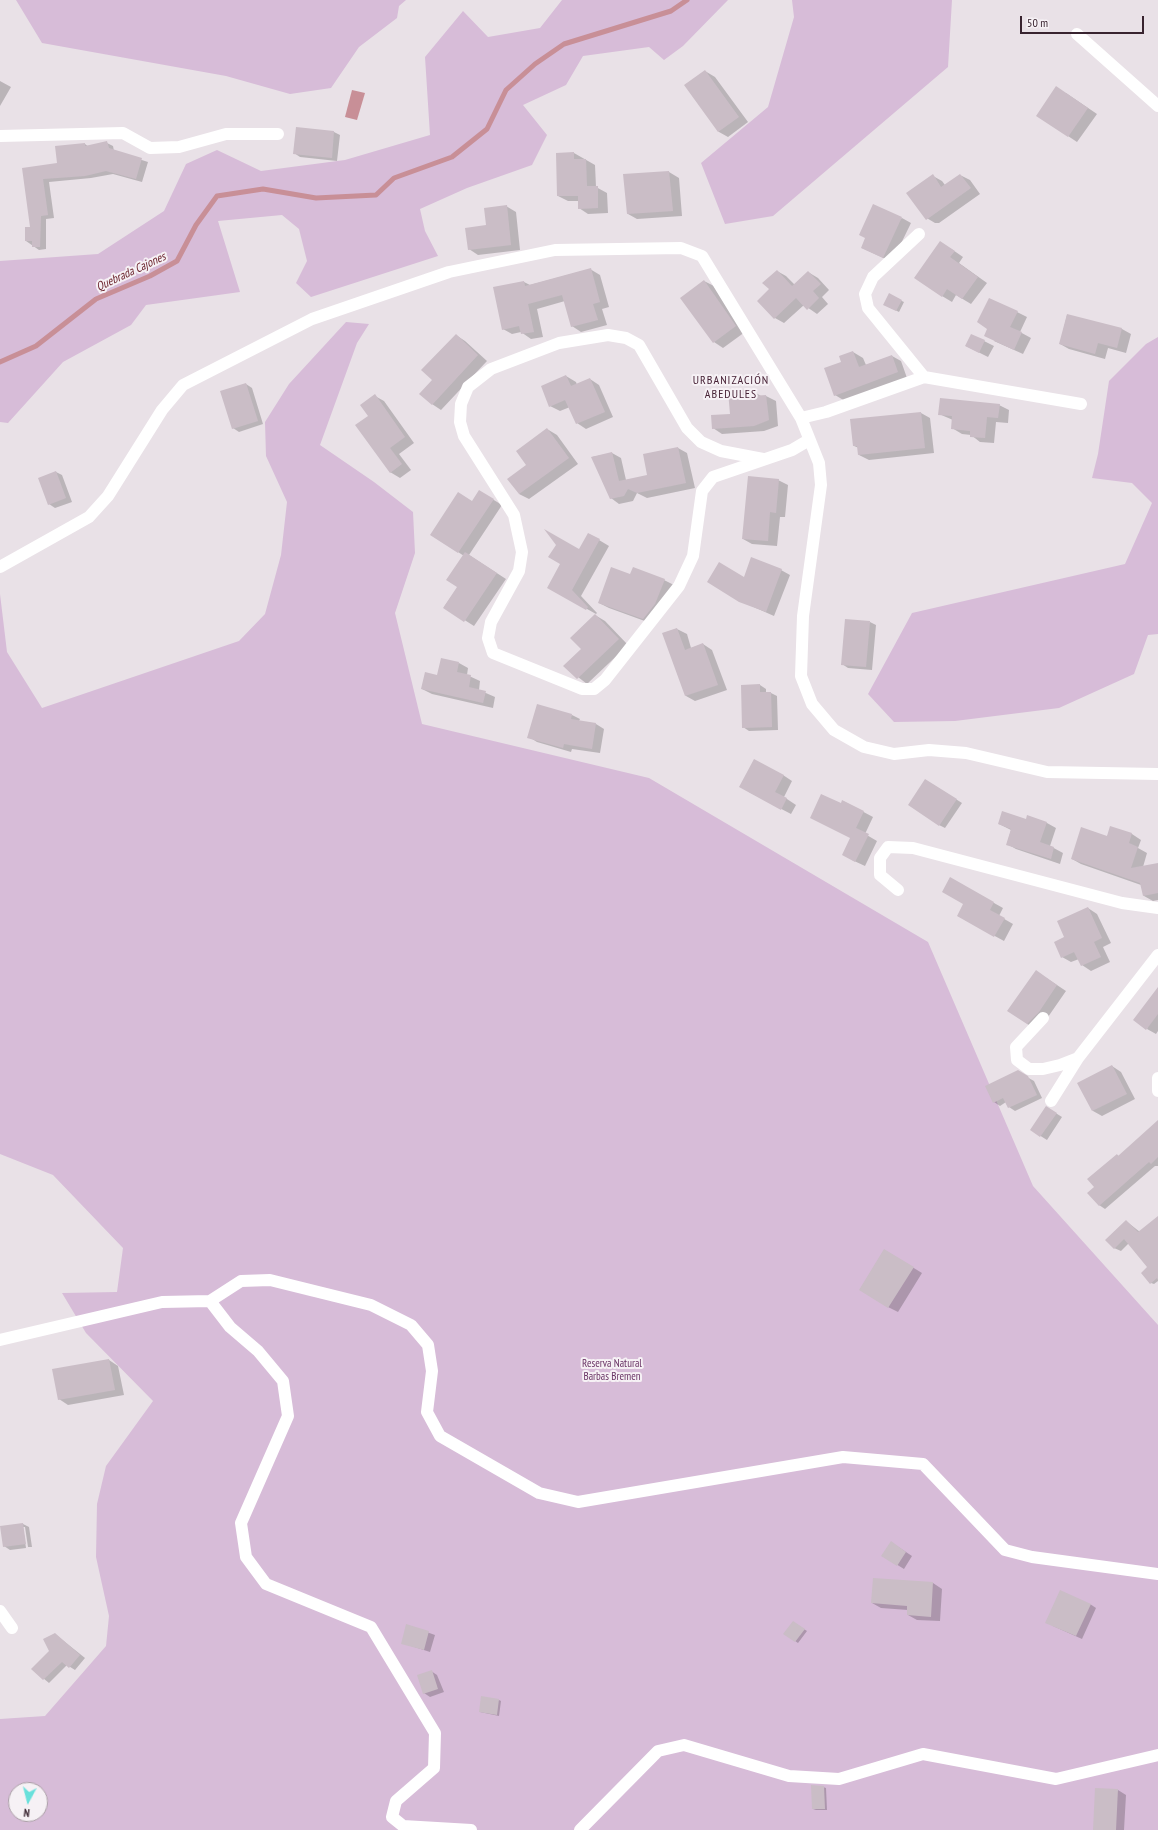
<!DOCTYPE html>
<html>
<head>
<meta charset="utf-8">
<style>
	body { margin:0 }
	#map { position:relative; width:1158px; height:1830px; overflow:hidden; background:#e9e1e7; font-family:"PT Sans Narrow",sans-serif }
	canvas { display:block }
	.north { position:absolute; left:8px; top:1782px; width:40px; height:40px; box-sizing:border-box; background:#f6f1f5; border:1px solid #aa9fa6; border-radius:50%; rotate:187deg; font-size:11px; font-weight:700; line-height:16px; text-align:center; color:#38232f }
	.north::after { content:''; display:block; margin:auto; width:14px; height:18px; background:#68e0db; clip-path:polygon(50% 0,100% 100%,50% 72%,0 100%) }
	.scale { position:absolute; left:1020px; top:16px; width:124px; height:18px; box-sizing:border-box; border:2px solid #38232f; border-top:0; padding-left:5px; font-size:12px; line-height:14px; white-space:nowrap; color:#38232f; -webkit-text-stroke:3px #f6f1f5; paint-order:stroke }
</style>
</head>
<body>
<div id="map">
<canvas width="1158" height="1830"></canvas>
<div class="north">N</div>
<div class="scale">50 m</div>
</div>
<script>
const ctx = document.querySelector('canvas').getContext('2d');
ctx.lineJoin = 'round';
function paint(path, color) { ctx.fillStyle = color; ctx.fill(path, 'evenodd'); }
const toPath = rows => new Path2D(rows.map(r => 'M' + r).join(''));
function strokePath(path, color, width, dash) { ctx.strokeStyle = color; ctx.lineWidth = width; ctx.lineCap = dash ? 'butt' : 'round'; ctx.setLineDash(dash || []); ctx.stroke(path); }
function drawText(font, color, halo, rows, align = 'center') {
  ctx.font = font + ' "PT Sans Narrow",sans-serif'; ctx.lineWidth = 4; ctx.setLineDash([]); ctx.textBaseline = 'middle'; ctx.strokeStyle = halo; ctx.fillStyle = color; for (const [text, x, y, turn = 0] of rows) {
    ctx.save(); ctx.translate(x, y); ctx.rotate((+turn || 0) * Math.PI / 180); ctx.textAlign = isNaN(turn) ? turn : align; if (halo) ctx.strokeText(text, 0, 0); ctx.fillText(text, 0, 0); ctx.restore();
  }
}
paint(toPath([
	[16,0,406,0,399,6,397,18,359,47,331,88,290,94,226,76,42,43],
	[562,0,728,0,683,46,664,60,649,47,583,56,566,85,523,105,547,135,532,165,467,188,420,209,425,231,438,256,311,297,296,283,307,261,299,229,282,215,218,221,240,292,146,305,131,325,63,362,8,423,0,422,0,261,98,254,164,211,186,164,217,150,261,171,345,160,430,135,425,57,463,11,488,37,540,28],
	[792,0,952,0,948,67,773,216,725,224,701,163,768,107,794,17],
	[346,322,369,324,357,343,320,445,374,482,413,512,415,553,395,613,422,724,649,778,928,942,1033,1186,1158,1325,1158,1830,0,1830,0,1719,45,1716,106,1646,109,1616,96,1557,97,1504,106,1466,153,1401,86,1333,62,1293,117,1292,123,1248,53,1175,0,1154,0,594,7,652,42,708,239,641,265,614,281,555,287,502,266,456,265,422,289,384],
	[16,1790,40,1790,40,1814,16,1814],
	[1158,337,1158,634,1148,635,1134,674,1059,708,955,721,894,722,868,694,912,613,1125,564,1152,503,1132,483,1092,478,1098,454,1109,381,1146,344]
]), '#d7bcd8');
paint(toPath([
	[352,90,365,93,357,120,345,117]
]), '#c88f97');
paint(toPath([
	[705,71,715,77,748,122,728,137,719,132,685,85],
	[0,81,11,87,0,106],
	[1066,93,1097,114,1077,142,1068,136],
	[297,128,334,132,340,135,337,161,300,157,294,153],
	[107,143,113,146,114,151,148,162,142,182,113,174,91,178,49,182,54,218,46,219,46,249,39,250,26,241,31,228,23,169,58,164,85,144,89,147],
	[574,153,595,165,596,187,607,193,608,213,588,214,579,208,579,201,568,201,558,196],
	[669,172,679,178,682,216,637,219,628,214,625,175],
	[960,175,970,180,980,194,939,223,935,223,925,217,933,176,942,181,945,185],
	[506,206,516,212,520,250,478,255,469,249],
	[902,218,911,223,892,262,862,248,866,239],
	[950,248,963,257,959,263,987,283,971,304,956,295,952,302,942,296],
	[590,269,600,275,609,307,602,309,607,325,581,332,572,326,565,301,537,309,543,337,531,339,521,332,512,334,503,329,524,282,530,285],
	[777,271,786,276,795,285,808,272,818,278,829,290,822,297,828,304,817,314,804,305,784,323,775,318,770,289],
	[704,281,714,286,745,332,723,348,714,342],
	[889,295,904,302,899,312,885,305],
	[1017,312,1027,317,1020,332,1031,338,1023,354,994,341],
	[1067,315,1122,329,1131,334,1126,353,1108,348,1105,359,1069,349,1060,344],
	[456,335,465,341,487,361,441,410,432,404,433,380],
	[984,341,994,346,988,357,966,346],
	[853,352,863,358,866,365,892,356,901,361,907,378,845,401,835,395,843,363],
	[566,376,576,382,577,385,590,379,599,385,613,417,586,429,577,423,570,407,560,411,550,406],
	[246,384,252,388,263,424,239,432,233,428],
	[751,390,761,396,766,396,776,401,778,426,764,431,722,434,713,428,731,415],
	[375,396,384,401,414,443,399,454,411,470,400,478,390,472,369,416],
	[999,405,1009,410,1008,423,996,422,994,443,980,442,971,435,962,434,952,428,953,420,939,414],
	[921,413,930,418,934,453,869,460,859,455,859,448,854,446],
	[547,429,557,435,578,464,529,499,519,494,528,465],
	[678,448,687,453,695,488,647,498,637,493,633,501,619,504,611,498,592,457,612,453,621,458,626,480,649,476,644,455],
	[56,472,62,475,72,502,55,508,49,504],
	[778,480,788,485,785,517,780,517,777,546,752,544,743,539],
	[489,497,502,505,469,555,506,579,474,626,444,607,458,587,464,556,458,552,472,502],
	[589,534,609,546,581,596,597,613,596,614,548,587,562,564,580,550],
	[781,570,790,575,774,616,740,601,744,578],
	[631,575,664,580,674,585,653,624,609,608,599,603],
	[595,615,605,621,628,645,587,684,564,666,582,649],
	[870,622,876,625,872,670,848,668,842,664],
	[677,629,687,634,691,648,703,644,712,650,727,690,695,701,686,696],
	[459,663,468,668,467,675,480,681,479,690,495,697,493,708,432,694,422,689,438,676],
	[760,685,766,689,766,693,771,693,777,696,778,730,749,731,743,727,742,686],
	[572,715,580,719,579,721,596,724,604,729,600,753,572,749,571,752,537,742,529,737],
	[783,775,792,781,784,797,796,805,791,814,749,792],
	[932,784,962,803,945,828,939,825],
	[843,801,873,817,865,834,877,841,865,866,852,860,851,838,841,804],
	[1027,821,1047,823,1056,828,1050,846,1063,853,1060,864,1016,849,1007,844,1011,830,999,824],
	[1111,827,1132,834,1141,840,1138,848,1147,853,1143,867,1158,864,1158,900,1153,901,1144,896,1141,885,1081,864,1072,859,1107,837],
	[951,879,1003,908,999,916,1013,924,1004,941,958,916,965,904],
	[1088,908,1097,914,1111,943,1103,947,1110,962,1091,971,1082,965,1079,959,1071,962,1062,957,1066,938],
	[1045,977,1066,991,1048,1017,1037,1029,1027,1024],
	[1158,989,1158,1031,1156,1034,1147,1029],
	[1112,1066,1121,1072,1135,1099,1102,1116,1093,1111,1079,1084],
	[1018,1072,1034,1081,1042,1098,1015,1111,1009,1107,1006,1102,1000,1106,994,1102],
	[1046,1107,1062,1117,1047,1140,1031,1130],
	[1158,1121,1158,1166,1155,1166,1105,1209,1099,1205,1096,1187,1117,1155,1119,1156],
	[1158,1219,1158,1281,1154,1284,1151,1283,1150,1266,1129,1243,1121,1251,1114,1248,1126,1221,1140,1232],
	[894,1256,922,1273,898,1312,888,1307],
	[109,1360,118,1366,124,1395,68,1405,59,1399],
	[23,1524,29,1527,32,1547,28,1547,25,1527,23,1527,26,1548,10,1550,4,1546,1,1527],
	[897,1546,912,1556,904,1569,883,1556],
	[933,1583,942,1589,940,1621,917,1620,908,1615,908,1610,881,1608,872,1603],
	[1090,1604,1096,1608,1082,1639,1053,1626],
	[796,1624,807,1631,798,1643,785,1634],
	[407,1625,435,1635,430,1652,402,1643],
	[55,1634,85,1658,75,1670,67,1665,49,1683,32,1669,50,1651],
	[431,1671,437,1675,444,1692,430,1697,424,1693],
	[499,1700,501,1701,499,1716,480,1712],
	[823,1787,826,1788,827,1810,816,1810,813,1809],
	[1118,1790,1126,1795,1124,1830,1094,1830]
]), '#0003');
strokePath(toPath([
	[0,362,36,346,96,299,150,276,177,261,196,225,217,196,263,189,316,198,376,195,394,178,452,157,487,129,506,90,535,64,564,44,671,11,687,0]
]), '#c88f97', 5);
paint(toPath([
	[705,70,739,117,718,132,684,85],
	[1056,86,1088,108,1068,137,1036,116],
	[296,127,334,131,332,158,293,154],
	[107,141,109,148,142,158,136,179,106,171,85,176,43,179,48,215,41,216,40,247,32,247,32,241,25,241,25,227,30,227,22,168,57,163,55,146,85,143,85,146],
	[574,152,574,159,586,159,587,186,598,186,598,208,578,209,578,196,557,196,556,153],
	[669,171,673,211,627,214,623,174],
	[933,174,941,187,960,174,971,188,926,220,906,193],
	[873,204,902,217,883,258,861,248,865,238,859,235],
	[507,205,511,245,468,250,465,228,486,225,484,208],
	[940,241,955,251,950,257,978,277,962,299,947,289,942,297,914,278],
	[591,268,600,302,593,304,598,320,571,327,562,295,528,304,534,332,521,334,519,326,502,330,493,287,524,281,525,286],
	[777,270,792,286,808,271,821,284,813,291,819,298,807,310,796,298,774,319,757,301,769,289,762,283],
	[704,280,736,326,713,343,680,298],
	[889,293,902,300,896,311,883,305],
	[989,298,1018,311,1010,327,1022,332,1014,350,984,336,987,329,977,322],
	[1067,314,1122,328,1117,348,1098,343,1095,354,1059,344],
	[456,334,478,355,432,405,419,394,432,380,421,370],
	[971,334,985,340,979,353,965,346],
	[853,351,859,367,892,355,898,372,834,396,824,368,841,362,839,356],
	[566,375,571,386,590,378,605,412,576,424,565,400,549,407,541,386],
	[246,383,258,421,232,429,220,391],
	[751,389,752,396,766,395,769,420,754,426,712,429,711,415,730,414,728,391],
	[375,394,405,437,390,448,402,464,390,473,355,425,368,416,360,405],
	[940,398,1000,404,998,418,987,417,985,438,970,437,970,431,951,429,952,416,938,415],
	[921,412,925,448,858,455,857,446,853,446,850,419],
	[547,428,569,458,519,494,507,479,526,465,516,451],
	[678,447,686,483,637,493,628,489,624,496,610,499,591,457,612,452,619,481,647,475,643,454],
	[56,471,66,498,48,505,38,478],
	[748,476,779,479,776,513,770,512,768,541,742,539],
	[479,490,494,499,458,553,430,535,458,492,472,501],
	[544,529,579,549,588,533,600,539,572,590,588,607,586,610,547,588,560,564,548,557,556,545],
	[465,552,497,573,464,622,443,608,457,587,446,580],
	[751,557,782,569,766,612,739,602,707,582,719,562,744,577],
	[611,567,630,574,633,567,665,579,655,604,643,619,598,603],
	[595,614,619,639,577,679,563,666,581,649,570,638],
	[845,619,870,621,866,667,841,665],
	[677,628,685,650,703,643,718,685,685,696,662,633],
	[441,658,459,662,457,672,471,675,469,687,486,691,483,703,421,689,425,672,437,675],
	[760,684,760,692,771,692,772,727,742,728,741,685],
	[537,704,572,714,571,719,596,723,592,749,564,744,563,748,527,738],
	[754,759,784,775,775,792,787,798,781,810,739,787],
	[925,779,957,799,939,826,908,805],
	[821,794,841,803,842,800,864,811,856,828,869,834,855,862,842,855,850,838,810,818],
	[1002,811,1026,819,1027,815,1047,822,1040,842,1054,847,1051,859,1006,845,1011,829,998,824],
	[1110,826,1132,833,1129,843,1138,847,1131,868,1158,863,1158,893,1143,896,1140,883,1071,859,1081,827,1107,836],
	[950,877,994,902,990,910,1005,918,994,937,957,916,963,904,942,892],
	[1088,907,1102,938,1094,942,1101,957,1081,966,1074,952,1061,958,1054,942,1064,937,1057,921],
	[1036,970,1057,985,1039,1012,1027,1024,1007,1011],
	[1158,987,1158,1014,1146,1030,1133,1020],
	[1112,1065,1127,1094,1092,1111,1077,1083],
	[1018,1070,1028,1076,1037,1095,1008,1108,1003,1098,993,1103,985,1086],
	[1046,1106,1057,1113,1040,1137,1030,1130],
	[1158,1120,1158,1157,1151,1164,1149,1162,1099,1206,1087,1193,1094,1187,1087,1179,1117,1154,1118,1156],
	[1158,1216,1158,1280,1157,1278,1150,1284,1141,1273,1147,1267,1124,1239,1114,1249,1105,1240,1126,1220,1138,1232],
	[884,1249,914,1267,888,1308,859,1290],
	[109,1359,115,1390,58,1400,52,1369],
	[23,1523,26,1544,3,1547,0,1526],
	[891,1541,906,1552,897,1566,881,1556],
	[873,1578,933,1582,931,1617,907,1615,907,1606,871,1603],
	[1060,1590,1091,1604,1076,1636,1045,1623],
	[793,1621,805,1629,795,1642,783,1634],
	[406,1624,429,1631,424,1650,401,1644],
	[55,1633,80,1655,69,1668,62,1662,43,1680,31,1669,49,1651,43,1639],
	[432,1670,438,1689,423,1694,417,1675],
	[481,1696,499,1699,497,1715,479,1712],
	[811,1785,824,1786,825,1809,812,1809],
	[1095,1788,1118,1789,1116,1830,1093,1830]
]), '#cabdc6');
strokePath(toPath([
	[1077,34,1158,106],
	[0,136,123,133,150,148,179,147,226,134,278,134],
	[919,234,873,277,865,294,868,308,924,377],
	[801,418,826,412,924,377,1081,404],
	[763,459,721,451,701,442,687,428,639,345,626,338,608,335,559,343,491,369,468,387,461,404,460,422,464,436,514,515,522,552,519,571,491,622,488,638,493,653,582,689,594,689,605,680,679,586,693,556,702,491,713,477,792,450,809,440],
	[0,567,89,517,108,496,162,410,183,385,312,319,449,272,555,250,681,248,702,256,801,418,819,463,821,485,803,616,801,676,812,704,834,730,864,747,894,754,929,750,966,753,1047,772,1158,774],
	[898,890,880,875,880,858,888,847,913,848,1122,903,1158,908],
	[1043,1018,1016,1047,1017,1060,1029,1069,1043,1069,1060,1065,1078,1058],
	[1158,1078,1158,1091],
	[1051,1101,1078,1058,1158,955],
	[210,1301,230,1327,258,1351,283,1381,288,1416,241,1523,246,1557,266,1584,371,1627,435,1733,434,1768,396,1801,392,1817,403,1826,471,1830],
	[0,1340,162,1302,210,1301,241,1281,270,1280,371,1305,411,1325,428,1345,432,1371,427,1412,440,1436,539,1493,578,1502,843,1457,923,1464,1005,1550,1032,1557,1158,1574],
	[0,1611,12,1628],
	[580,1830,658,1751,684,1745,789,1776,839,1779,923,1754,1056,1779,1158,1755]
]), '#fff', 12);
drawText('11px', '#693364', '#f6f1f5', [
	["Reserva Natural",612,1364],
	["Barbas Bremen",612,1377]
]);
drawText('italic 12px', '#6c252e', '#f6f1f5', [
	["Quebrada Cajones",131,272,-25]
]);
ctx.letterSpacing = '1px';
drawText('12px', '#472236', '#f6f1f5', [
	["URBANIZACIÓN",731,381],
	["ABEDULES",731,395]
]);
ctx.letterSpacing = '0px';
</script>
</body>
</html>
